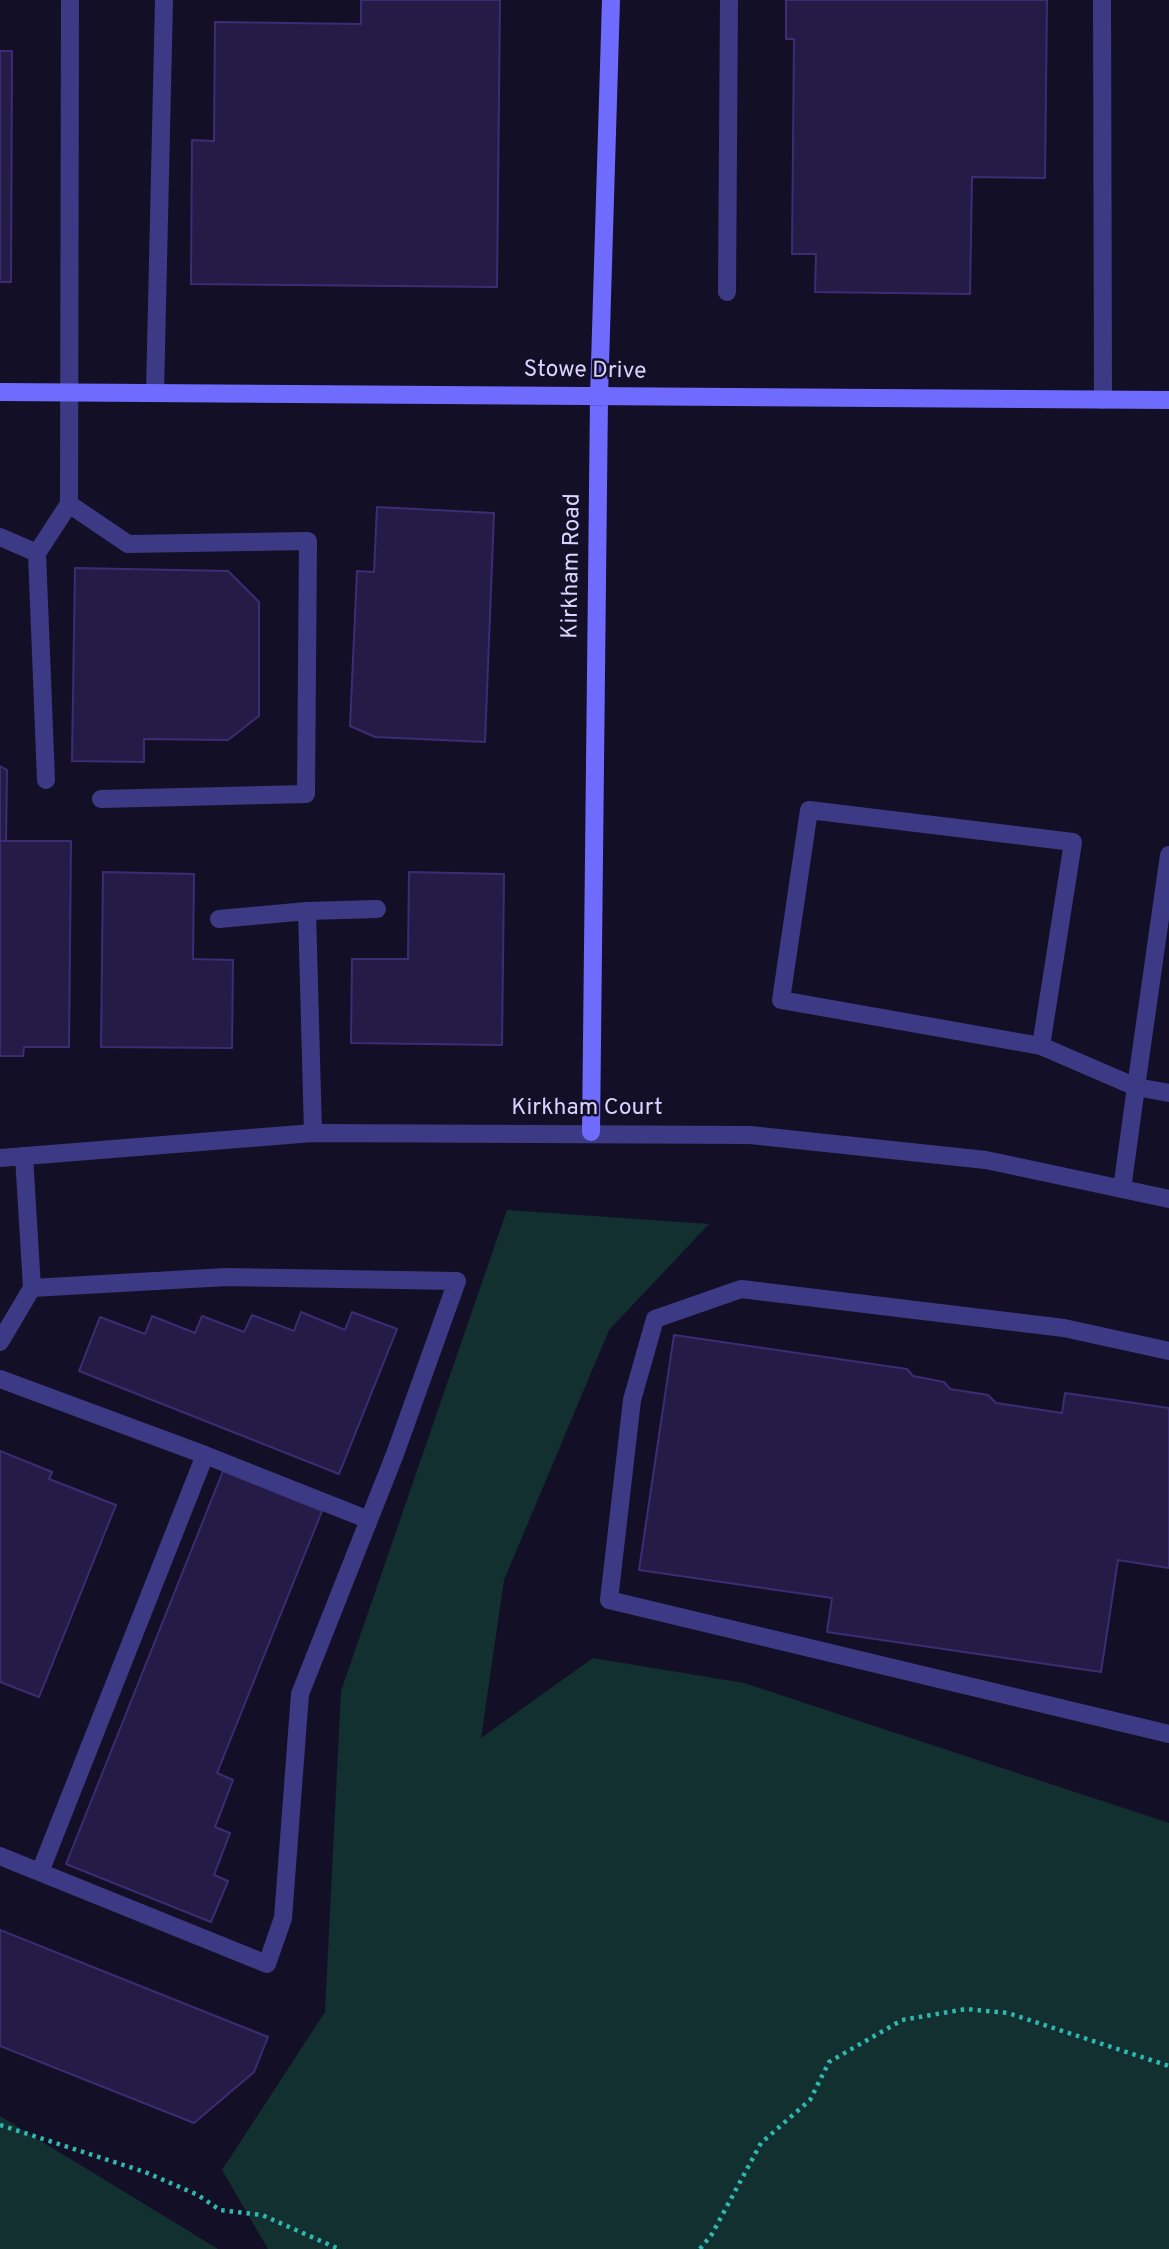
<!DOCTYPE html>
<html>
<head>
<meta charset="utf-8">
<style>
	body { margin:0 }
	canvas { display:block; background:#130f26 }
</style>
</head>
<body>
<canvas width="1169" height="2249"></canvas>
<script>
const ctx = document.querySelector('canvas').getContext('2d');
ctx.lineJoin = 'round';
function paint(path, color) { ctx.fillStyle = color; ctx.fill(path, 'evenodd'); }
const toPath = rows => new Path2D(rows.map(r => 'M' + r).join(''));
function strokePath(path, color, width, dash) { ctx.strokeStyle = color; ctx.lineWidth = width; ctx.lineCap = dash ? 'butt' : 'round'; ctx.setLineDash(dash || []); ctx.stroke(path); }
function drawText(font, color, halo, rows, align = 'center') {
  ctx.font = font + ' Overpass,sans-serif'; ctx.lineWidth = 5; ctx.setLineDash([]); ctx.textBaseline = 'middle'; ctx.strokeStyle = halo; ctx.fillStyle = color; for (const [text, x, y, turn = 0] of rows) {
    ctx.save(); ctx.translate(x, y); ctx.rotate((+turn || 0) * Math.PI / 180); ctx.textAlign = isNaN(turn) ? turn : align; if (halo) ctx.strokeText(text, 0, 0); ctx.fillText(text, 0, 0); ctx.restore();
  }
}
paint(toPath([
	[507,1210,709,1224,609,1330,504,1580,481,1738,593,1658,744,1683,1169,1823,1169,2249,268,2249,222,2170,325,2012,341,1691],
	[0,2116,218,2249,0,2249]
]), '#12302f');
const building = toPath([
	[361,0,500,0,497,287,191,284,192,140,214,141,215,22,361,24,361,0],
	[786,0,1047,0,1045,178,972,177,970,294,815,292,816,254,792,254,794,39,786,39,786,0],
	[0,51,12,51,11,282,0,282,0,51],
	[377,507,494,513,485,742,375,737,350,726,357,571,374,572,377,507],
	[75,568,228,571,259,602,259,716,228,740,144,739,144,762,72,761,75,568],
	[0,766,7,770,6,841,0,841,0,766],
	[0,841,71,841,69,1047,24,1047,23,1056,0,1056,0,841],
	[103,872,194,874,193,959,233,960,232,1048,101,1047,103,872],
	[409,872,504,874,502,1045,351,1043,352,959,408,959,409,872],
	[301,1312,345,1330,352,1312,397,1329,339,1474,79,1371,100,1317,145,1334,152,1316,195,1333,202,1316,244,1332,252,1315,294,1331,301,1312],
	[674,1335,907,1369,913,1376,944,1382,950,1389,988,1395,996,1403,1062,1413,1065,1393,1169,1408,1169,1568,1118,1560,1101,1672,827,1632,832,1598,639,1570,674,1335],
	[0,1451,52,1472,49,1479,116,1505,39,1697,0,1682,0,1451],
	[223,1471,322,1511,217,1773,233,1780,215,1827,230,1833,214,1875,228,1881,211,1922,66,1864,223,1471],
	[0,1930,268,2037,254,2072,194,2123,0,2046,0,1930]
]);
paint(building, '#241b47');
strokePath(building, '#3b2d73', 2);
strokePath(toPath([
	[0,2125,145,2172,198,2195,220,2210,262,2215,339,2249],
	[700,2249,712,2234,761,2143,810,2100,829,2062,902,2020,966,2009,1008,2013,1169,2066]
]), '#2fb8b0', 4.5, [3.5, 5]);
strokePath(toPath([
	[1102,0,1103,400],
	[727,292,729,0],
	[155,393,164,0],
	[69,504,128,544,308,541,306,794,101,799],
	[0,537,37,553,46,780],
	[37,553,69,504,70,0],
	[1169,855,1136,1087,1169,1093],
	[307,911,377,909],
	[219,919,307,911,313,1133],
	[1041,1046,1073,842,809,810,781,1000,1041,1046,1136,1087,1122,1189],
	[0,1342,32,1288],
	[1169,1351,1064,1328,741,1289,655,1319,632,1400,609,1600,1169,1734],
	[0,1379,205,1455,369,1520],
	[0,1856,267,1964,283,1918,300,1694,395,1454,457,1281,226,1277,32,1288,24,1156],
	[40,1872,205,1455]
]), '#3d3a85', 18);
strokePath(toPath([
	[0,1158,313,1133,750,1135,986,1160,1169,1199]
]), '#3d3a85', 18);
strokePath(toPath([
	[0,392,1169,400],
	[591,1132,599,397,611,0]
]), '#6f6bff', 18);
drawText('23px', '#d9d4ff', '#130f26', [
	["Stowe Drive",585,372,1],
	["Kirkham Road",573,566,-89],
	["Kirkham Court",587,1109]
]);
</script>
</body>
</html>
